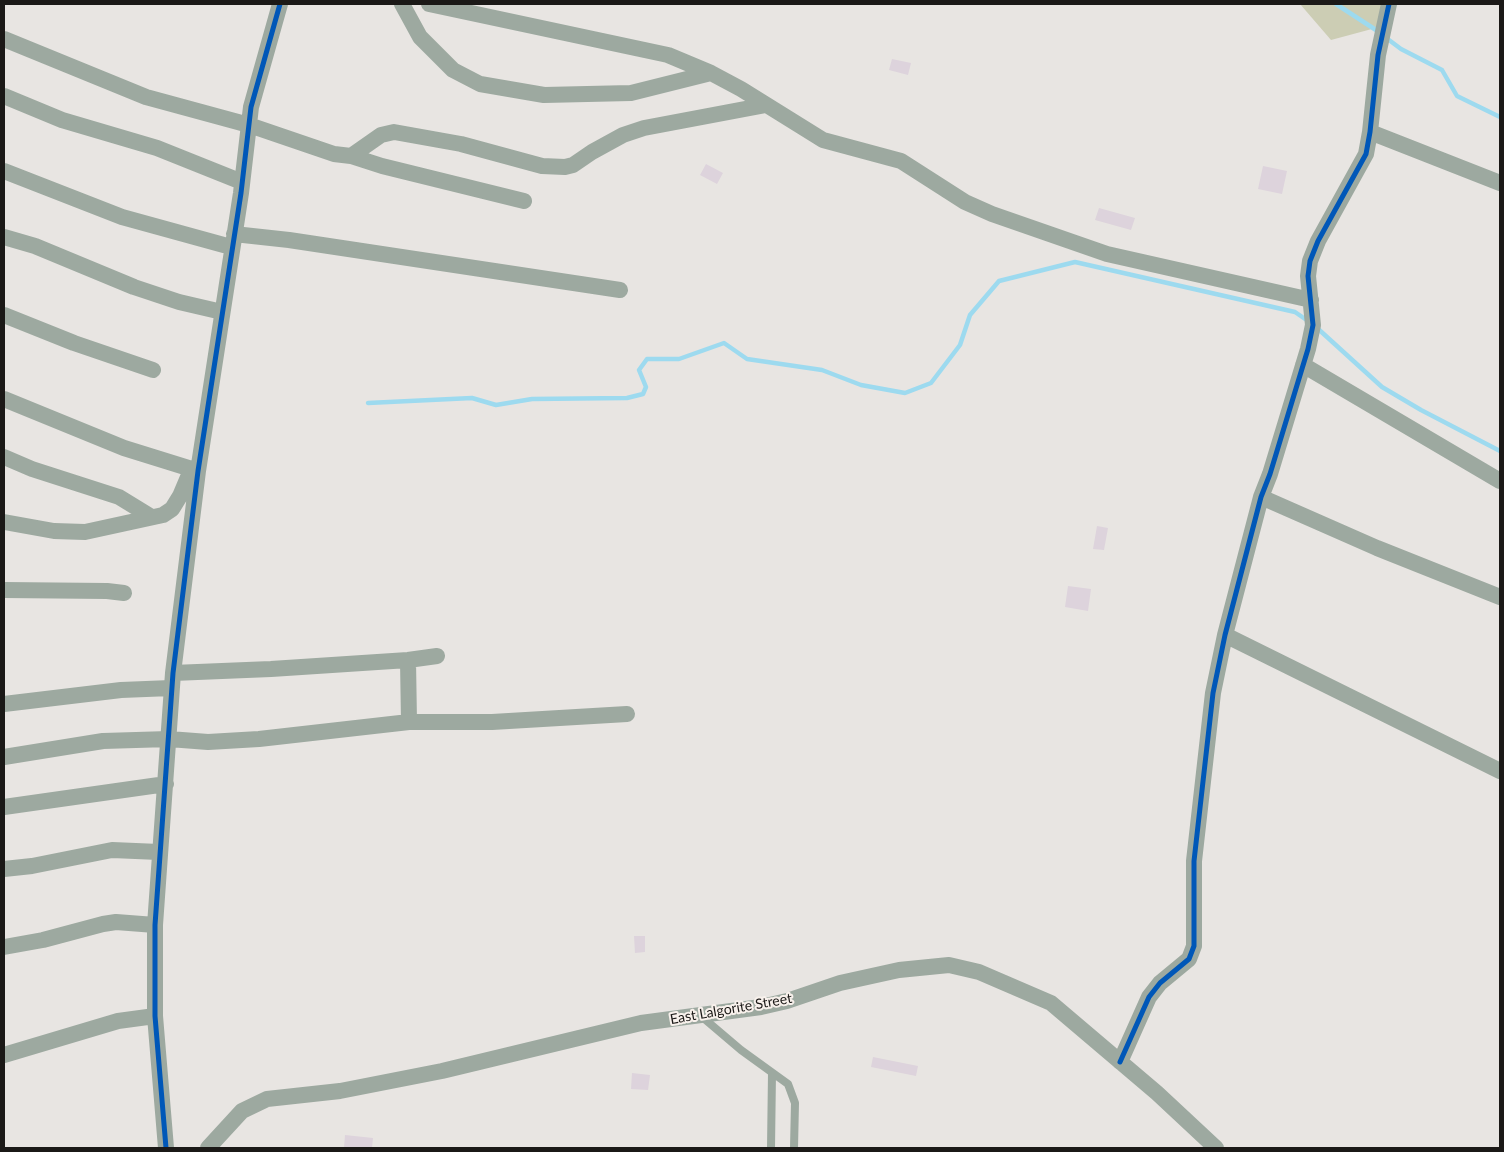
<!DOCTYPE html>
<html>
<head>
<meta charset="utf-8">
<style>
	body { margin:0 }
	#map { position:relative; width:1504px; height:1152px; overflow:hidden; background:#e8e5e2; font-family:Lato,sans-serif }
	canvas { display:block }
	.frame { position:absolute; inset:0; border:5px solid #1b1917; pointer-events:none }
</style>
</head>
<body>
<div id="map">
<canvas width="1504" height="1152"></canvas>
<div class="frame"></div>
</div>
<script>
const ctx = document.querySelector('canvas').getContext('2d');
ctx.lineJoin = 'round';
function paint(path, color) { ctx.fillStyle = color; ctx.fill(path, 'evenodd'); }
const toPath = rows => new Path2D(rows.map(r => 'M' + r).join(''));
function strokePath(path, color, width, dash) { ctx.strokeStyle = color; ctx.lineWidth = width; ctx.lineCap = dash ? 'butt' : 'round'; ctx.setLineDash(dash || []); ctx.stroke(path); }
function drawText(font, color, halo, rows, align = 'center') {
  ctx.font = font + ' Lato,sans-serif'; ctx.lineWidth = 4; ctx.setLineDash([]); ctx.textBaseline = 'middle'; ctx.strokeStyle = halo; ctx.fillStyle = color; for (const [text, x, y, turn = 0] of rows) {
    ctx.save(); ctx.translate(x, y); ctx.rotate((+turn || 0) * Math.PI / 180); ctx.textAlign = isNaN(turn) ? turn : align; if (halo) ctx.strokeText(text, 0, 0); ctx.fillText(text, 0, 0); ctx.restore();
  }
}
paint(toPath([
	[1300,4,1389,4,1383,26,1331,40]
]), '#cccdb4');
strokePath(toPath([
	[1336,4,1379,32],
	[1385,37,1401,49,1442,70,1457,96,1500,117],
	[1316,327,1382,387,1421,410,1500,451],
	[368,403,472,398,496,405,532,399,627,398,643,394,646,387,639,370,647,359,679,359,724,343,747,359,822,370,861,385,905,393,931,383,960,345,970,315,999,281,1075,262,1295,312,1308,321]
]), '#9ddaef', 4.5);
paint(toPath([
	[892,59,911,63,908,75,889,70],
	[706,164,723,173,717,184,700,175],
	[1263,166,1287,171,1282,194,1258,189],
	[1099,208,1135,218,1131,230,1095,220],
	[1097,526,1108,528,1104,550,1093,549],
	[1068,586,1091,589,1088,611,1065,607],
	[634,936,645,936,645,952,635,953],
	[873,1057,918,1066,916,1076,871,1067],
	[632,1073,650,1075,648,1090,631,1089],
	[345,1135,373,1138,372,1148,344,1148]
]), '#ddd3dc');
strokePath(toPath([
	[701,1016,741,1050,788,1084,795,1103,794,1148],
	[771,1148,772,1073]
]), '#9da9a0', 8);
strokePath(toPath([
	[402,4,420,37,453,70,480,84,544,95,631,93,711,73],
	[429,4,668,55,711,73,741,89,823,140,901,161,965,202,992,214,1107,254,1311,300],
	[4,39,146,97,249,125,334,154,351,156,381,135,394,132,461,144,542,166,565,167,573,165,592,152,623,135,644,128,766,105],
	[4,96,62,120,157,148,242,182],
	[1370,132,1500,183],
	[351,156,382,166,524,201],
	[4,171,122,217,231,247],
	[234,234,289,240,620,290],
	[4,237,35,246,134,287,179,302,222,312],
	[4,315,74,343,153,370],
	[1303,365,1500,481],
	[4,399,124,448,198,471],
	[4,457,32,469,119,497,150,516],
	[1261,497,1377,548,1500,597],
	[4,522,54,531,85,532,163,515,172,509,180,496,191,470],
	[4,590,107,591,124,593],
	[1225,635,1500,771],
	[408,660,409,722],
	[173,673,271,669,408,660,437,656],
	[4,704,121,690,171,688],
	[4,757,103,741,169,739,208,742,259,739,409,722,492,722,627,714],
	[4,807,166,784],
	[4,869,32,866,112,850,159,852],
	[4,947,43,940,103,924,116,922,155,925],
	[4,1055,118,1021,155,1016],
	[1120,1062,1149,997,1160,983,1189,959,1194,946,1194,861,1213,693,1225,635,1261,497,1270,474,1308,349,1313,325,1308,276,1310,261,1318,241,1366,154,1370,132,1378,55,1389,4],
	[166,1148,155,1016,155,925,173,673,198,471,241,193,251,107,280,4],
	[208,1148,242,1111,267,1099,340,1091,442,1071,641,1023,761,1007,787,1001,840,983,899,970,949,965,979,972,1051,1003,1157,1093,1216,1148]
]), '#9da9a0', 16);
strokePath(toPath([
	[1120,1062,1149,997,1160,983,1189,959,1194,946,1194,861,1213,693,1225,635,1261,497,1270,474,1308,349,1313,325,1308,276,1310,261,1318,241,1366,154,1370,132,1378,55,1389,4],
	[166,1148,155,1016,155,925,173,673,198,471,241,193,251,107,280,4]
]), '#0057b8', 5);
drawText('14px', '#1b1917', '#f8f1ec', [
	["East Lalgorite Street",731,1009,-10]
]);
</script>
</body>
</html>
